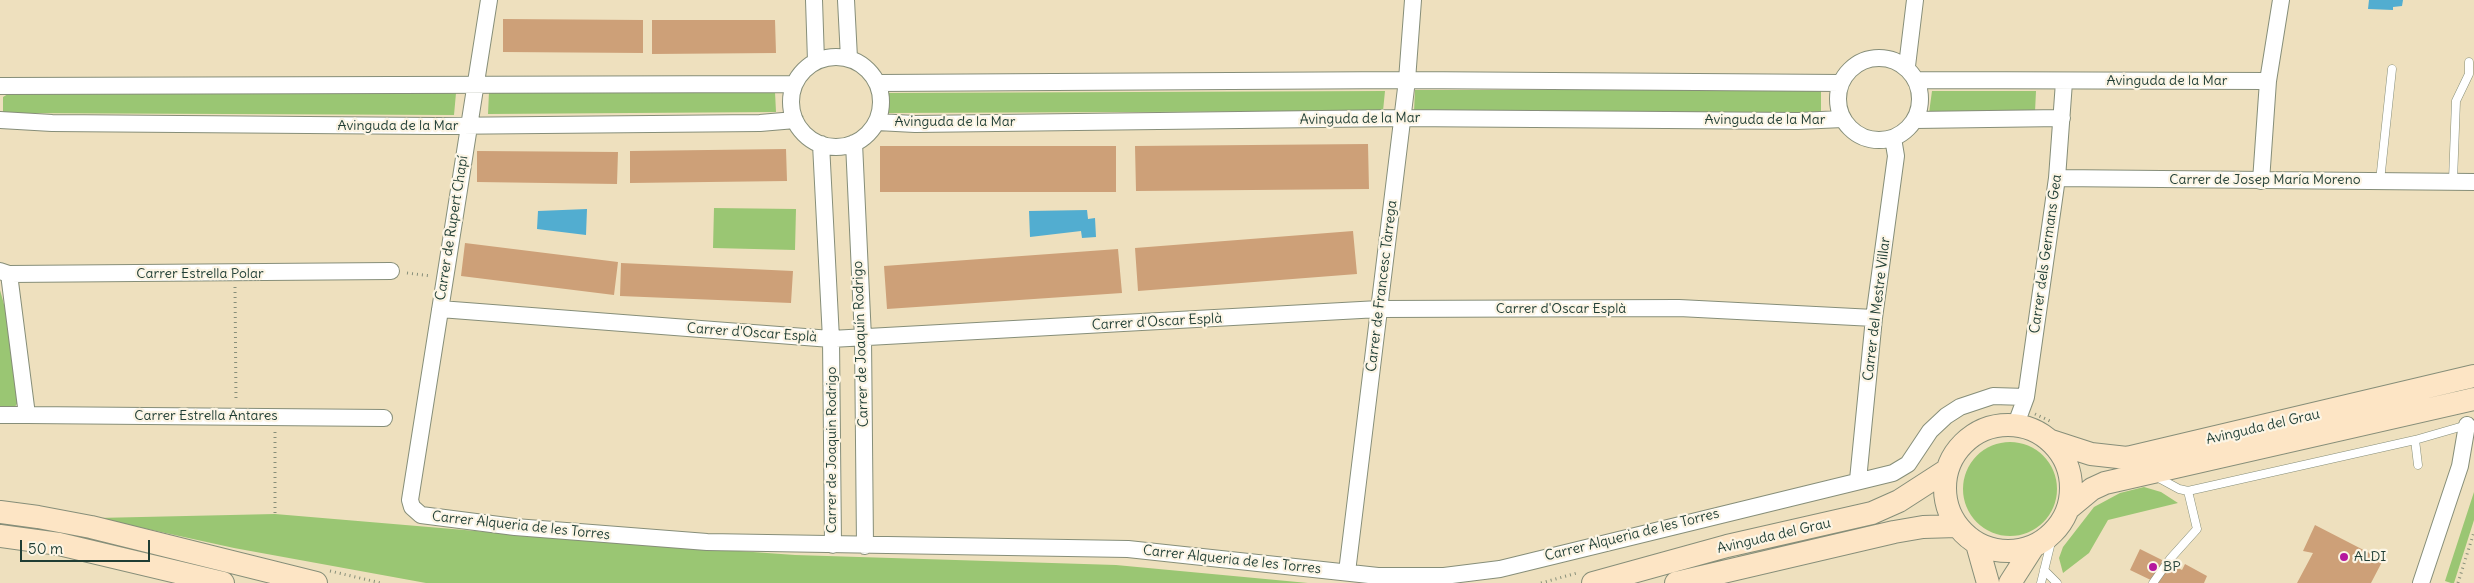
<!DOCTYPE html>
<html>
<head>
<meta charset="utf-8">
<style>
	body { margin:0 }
	#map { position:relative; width:2474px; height:583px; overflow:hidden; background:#eee0be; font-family:Delius,sans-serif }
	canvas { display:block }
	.scale { position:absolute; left:20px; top:540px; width:130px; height:22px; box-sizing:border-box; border:2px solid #1f3d34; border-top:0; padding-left:6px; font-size:15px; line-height:18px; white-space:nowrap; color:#1f3d34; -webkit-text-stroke:4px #fcf5e5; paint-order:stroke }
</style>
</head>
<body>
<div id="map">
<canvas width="2474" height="583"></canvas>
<div class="scale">50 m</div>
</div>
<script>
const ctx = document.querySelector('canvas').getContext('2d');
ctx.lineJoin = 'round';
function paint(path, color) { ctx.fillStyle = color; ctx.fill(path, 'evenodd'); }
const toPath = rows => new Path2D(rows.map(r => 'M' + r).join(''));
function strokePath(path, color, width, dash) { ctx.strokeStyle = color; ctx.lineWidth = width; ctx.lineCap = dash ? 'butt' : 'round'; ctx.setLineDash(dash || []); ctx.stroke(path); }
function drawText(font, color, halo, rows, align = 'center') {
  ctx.font = font + ' Delius,sans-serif'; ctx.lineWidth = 4.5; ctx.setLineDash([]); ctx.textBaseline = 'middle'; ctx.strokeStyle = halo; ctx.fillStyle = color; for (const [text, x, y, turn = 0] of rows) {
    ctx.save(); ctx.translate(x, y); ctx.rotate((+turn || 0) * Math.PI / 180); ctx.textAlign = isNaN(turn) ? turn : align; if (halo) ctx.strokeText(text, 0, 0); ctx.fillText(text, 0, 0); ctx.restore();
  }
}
paint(toPath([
	[1415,90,1821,90,1821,114,1414,112],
	[1385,91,1383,111,885,113,884,93],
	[1932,91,2036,91,2035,112,1929,113],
	[489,92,775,92,776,112,488,114],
	[456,93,454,115,3,113,3,97,8,94],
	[714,208,796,209,795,250,713,248],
	[0,290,7,315,18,402,13,410,0,410],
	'1963 489a47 47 0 1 1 94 0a47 47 0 1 1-94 0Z',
	[2144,487,2161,492,2178,503,2108,520,2089,553,2063,573,2059,558,2063,547,2094,507,2120,493],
	[2474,492,2474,520,2454,583,2451,583,2445,581],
	[275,514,571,539,795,555,1116,565,1308,583,426,583,234,548,97,518]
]), '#9ac673');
paint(toPath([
	[2369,0,2403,0,2402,6,2393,7,2393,10,2368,9],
	[587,209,586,235,537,229,538,211],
	[1087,210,1088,219,1095,218,1096,237,1082,238,1081,231,1030,237,1029,211]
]), '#52add0');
paint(toPath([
	[503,19,643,20,643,53,503,52],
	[652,20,775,20,776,53,652,54],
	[1368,144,1369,189,1136,191,1135,146],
	[880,146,1116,146,1116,192,880,192],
	[786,149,787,181,630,183,630,151],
	[477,151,618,152,617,184,477,182],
	[1353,231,1357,274,1138,291,1135,248],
	[465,243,618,262,614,295,461,276],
	[1118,249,1122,293,887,309,884,266],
	[621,263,793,271,791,303,620,296],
	[2315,525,2383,560,2371,583,2297,583,2313,553,2303,551],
	[2140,549,2182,570,2185,564,2207,576,2204,583,2157,583,2130,570]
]), '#cda078');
const service = toPath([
	[2453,180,2456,101,2469,74,2469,62],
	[2380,181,2392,69],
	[2415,440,2418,465],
	[2155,476,2179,489,2188,491,2415,440,2467,425],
	[2044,570,2057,583],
	[2041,583,2053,534],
	[2153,583,2170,559,2197,529,2188,491]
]);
const minor = toPath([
	[489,0,410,500,412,507,421,515,515,527,707,542,1128,549,1378,576,1444,576,1500,569,1893,473,1908,464,1930,431,1946,416,1960,407,1993,396,2026,397],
	[814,0,816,61],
	[846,0,849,58],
	'791 102a45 45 0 1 1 90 0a45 45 0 1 1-90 0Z',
	'1838 99a41 41 0 1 1 82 0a41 41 0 1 1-82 0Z',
	[1907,66,1915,0],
	[1916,80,2268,81],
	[878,83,1407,80,1841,83],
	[0,86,794,84],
	[0,120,52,123,435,126,760,123,795,120],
	[1915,120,2062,118],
	[877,122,915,124,1402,118,1798,121,1843,119],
	[854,143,863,338,865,546],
	[821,144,831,339,833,545],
	[2057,178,2474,182],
	[2261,181,2268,81,2281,0],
	[0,271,9,274,391,271],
	[440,309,831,339,1379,309,1679,308,1874,318],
	[0,415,27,415,9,274],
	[27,415,384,418],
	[2016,424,2026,397,2057,178,2064,82],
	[1858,480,1874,318,1896,156,1893,138],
	[1347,572,1407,80,1413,0],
	[2421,583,2460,466,2467,425]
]);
const secondary = toPath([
	'1945 488a63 63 0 1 1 126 0a63 63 0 1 1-126 0Z',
	[2051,441,2091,454,2127,458,2474,376],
	[2069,508,2092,489,2105,483,2474,399],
	[0,512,38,517,91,527,316,583],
	[0,536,59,544,223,583],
	[1977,544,1988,583],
	[1593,583,1727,546,1872,513,1899,501,1947,470],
	[1676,583,1894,532,1923,527,1957,526],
	[2010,583,2033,547]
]);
strokePath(service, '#868e79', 9);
strokePath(minor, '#868e79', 18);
strokePath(secondary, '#868e79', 24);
strokePath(toPath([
	[407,273,431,276],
	[235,287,236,401],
	[2035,414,2050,421],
	[275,432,275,514],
	[330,571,381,583],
	[1541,583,1577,573],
	[2458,583,2474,532]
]), '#868e79', 3, [1, 4]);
strokePath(service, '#fff', 8);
strokePath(minor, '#fff', 16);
strokePath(secondary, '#fde5c5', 22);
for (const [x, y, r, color] of [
	[2344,557,5,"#b5179e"],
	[2153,567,5,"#b5179e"]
]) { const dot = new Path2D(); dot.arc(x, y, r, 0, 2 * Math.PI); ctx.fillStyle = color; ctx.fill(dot); strokePath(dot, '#fcf5e5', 2); }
drawText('14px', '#1f3d34', '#fcf5e5', [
	["Avinguda de la Mar",2167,81],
	["Avinguda de la Mar",1360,119,-1],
	["Avinguda de la Mar",1765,120],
	["Avinguda de la Mar",955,122],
	["Avinguda de la Mar",398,126],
	["Carrer de Josep María Moreno",2265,180],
	["Carrer de Rupert Chapí",452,228,-81],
	["Carrer dels Germans Gea",2046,254,-82],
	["Carrer Estrella Polar",200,274],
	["Carrer de Francesc Tàrrega",1382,286,-83],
	["Carrer d'Oscar Esplà",1561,309],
	["Carrer del Mestre Villar",1877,309,-83],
	["Carrer d'Oscar Esplà",1157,322,-3],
	["Carrer d'Oscar Esplà",752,333,4],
	["Carrer de Joaquín Rodrigo",861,344,-92],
	["Carrer Estrella Antares",206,416],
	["Avinguda del Grau",2263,427,-13],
	["Carrer de Joaquin Rodrigo",832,450,-90],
	["Carrer Alqueria de les Torres",521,526,6],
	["Carrer Alqueria de les Torres",1632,535,-14],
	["Avinguda del Grau",1774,536,-13],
	["Carrer Alqueria de les Torres",1232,560,6]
]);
drawText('14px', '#1f3d34', '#fcf5e5', [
	["ALDI",2354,557],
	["BP",2163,567]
], 'left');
</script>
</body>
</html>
